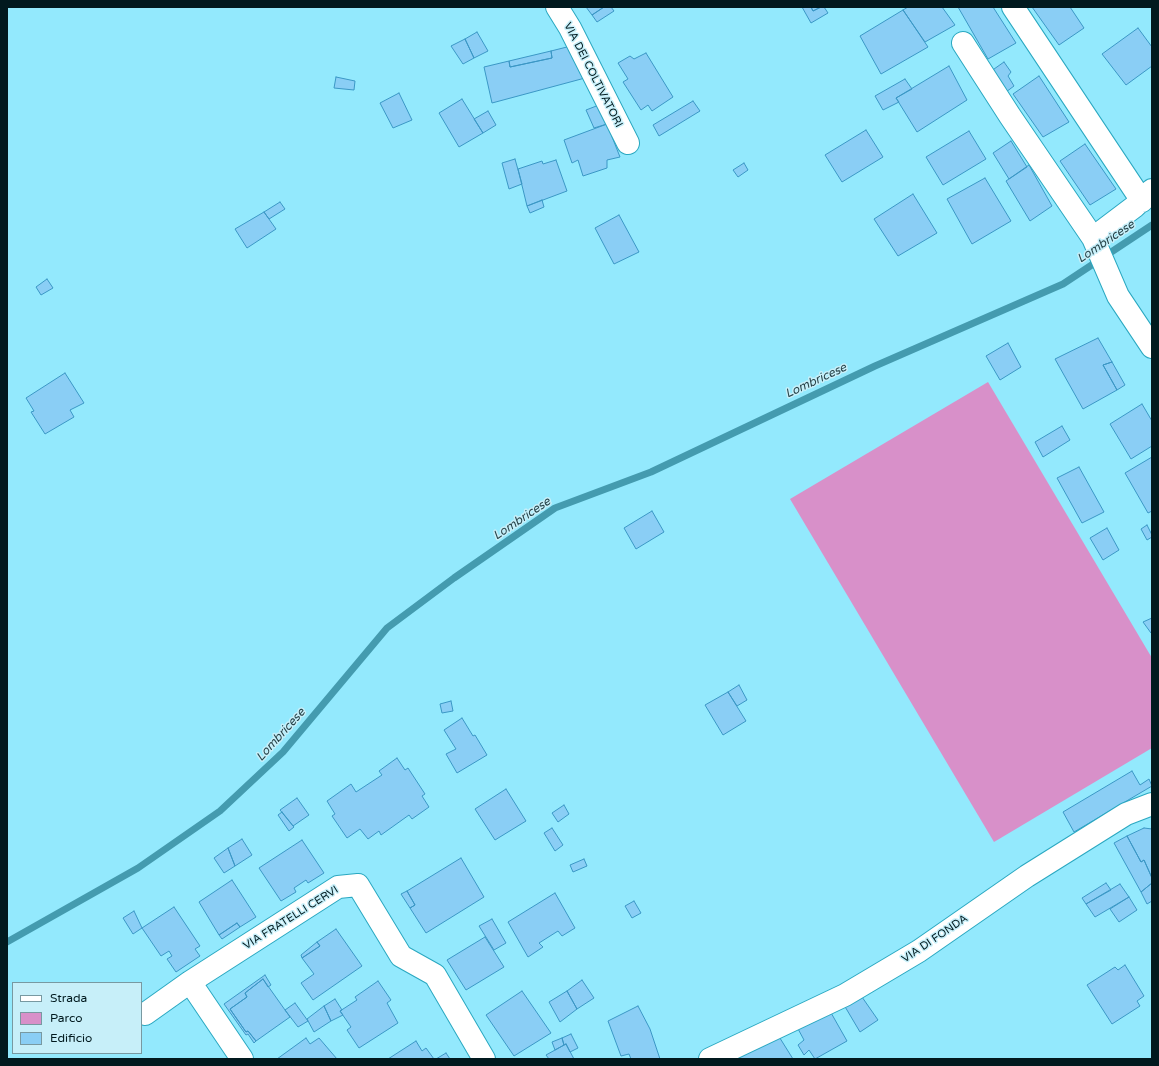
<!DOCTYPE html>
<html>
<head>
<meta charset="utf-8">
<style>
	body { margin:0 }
	#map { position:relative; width:1159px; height:1066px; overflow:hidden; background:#93e9fd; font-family:"Varela Round",sans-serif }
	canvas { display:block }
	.frame { position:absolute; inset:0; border:8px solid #01191e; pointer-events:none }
	.legend { position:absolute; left:12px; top:982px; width:130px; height:72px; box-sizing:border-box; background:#c7eff9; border:1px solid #7899a1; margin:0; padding:5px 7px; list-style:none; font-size:12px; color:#01191e }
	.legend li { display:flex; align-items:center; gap:8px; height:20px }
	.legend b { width:20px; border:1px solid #7899a1 }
</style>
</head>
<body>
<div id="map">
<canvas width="1159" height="1066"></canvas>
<div class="frame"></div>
<ul class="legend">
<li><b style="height:5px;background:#fff"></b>Strada</li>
<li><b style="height:11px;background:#d890c9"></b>Parco</li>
<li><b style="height:11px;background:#8acef5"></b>Edificio</li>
</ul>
</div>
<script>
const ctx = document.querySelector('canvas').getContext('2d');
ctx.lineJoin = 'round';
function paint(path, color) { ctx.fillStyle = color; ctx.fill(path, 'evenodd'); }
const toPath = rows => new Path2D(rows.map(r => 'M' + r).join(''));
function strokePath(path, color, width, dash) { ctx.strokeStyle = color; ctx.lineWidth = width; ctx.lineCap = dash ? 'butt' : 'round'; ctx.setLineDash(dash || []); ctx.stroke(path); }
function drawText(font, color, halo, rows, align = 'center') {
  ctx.font = font + ' "Varela Round",sans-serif'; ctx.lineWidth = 3; ctx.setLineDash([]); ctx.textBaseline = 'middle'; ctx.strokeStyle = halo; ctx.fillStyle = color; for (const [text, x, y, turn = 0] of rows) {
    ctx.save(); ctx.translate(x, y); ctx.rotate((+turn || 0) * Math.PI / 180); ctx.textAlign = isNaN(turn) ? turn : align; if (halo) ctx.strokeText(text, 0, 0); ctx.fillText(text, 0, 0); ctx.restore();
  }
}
paint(toPath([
	[988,382,1152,658,1152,748,994,842,790,499]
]), '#d890c9');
strokePath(toPath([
	[7,942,138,868,220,811,283,752,387,628,454,578,555,508,651,472,875,366,1063,284,1152,225]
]), '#449baf', 7);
const building = toPath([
	[586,7,604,7,592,15,586,7],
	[604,7,611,7,614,11,597,22,592,15,604,7],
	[802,7,811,7,813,11,821,7,824,7,828,13,811,23,802,7],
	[811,7,821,7,813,11,811,7],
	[908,7,942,7,955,25,925,42,903,10,908,7],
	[958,7,993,7,1016,43,988,59,958,7],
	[1032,7,1070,7,1084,28,1059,45,1032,7],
	[903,10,928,47,881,74,860,36,903,10],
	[1138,28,1152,47,1152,66,1126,85,1102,54,1138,28],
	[477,32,488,51,474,58,465,39,477,32],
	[465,39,474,58,463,64,451,46,465,39],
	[575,45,585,78,492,103,484,67,509,61,510,67,552,58,551,51,575,45],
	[551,51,552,58,510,67,509,61,551,51],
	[646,53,673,97,652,111,648,105,641,110,623,82,628,79,618,63,630,56,634,59,646,53],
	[1004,62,1011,72,1008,76,1014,86,1002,95,987,74,1004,62],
	[949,66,967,100,917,132,896,98,949,66],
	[1039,76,1069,122,1043,137,1013,94,1039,76],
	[336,77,355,81,354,90,334,88,336,77],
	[905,79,912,89,896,98,899,102,883,110,875,96,905,79],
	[399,93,412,120,393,128,380,103,399,93],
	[462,99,483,133,459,147,439,113,462,99],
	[693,101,700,111,659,136,653,125,693,101],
	[599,105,607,124,594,128,586,110,599,105],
	[488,111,496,125,483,133,474,119,488,111],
	[607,124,620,157,607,160,607,168,583,176,578,160,572,163,564,140,607,124],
	[866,130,883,157,842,182,825,155,866,130],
	[969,131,986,159,943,185,926,157,969,131],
	[1011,141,1027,167,1009,179,993,153,1011,141],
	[1085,144,1116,189,1090,205,1060,161,1085,144],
	[515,159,522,184,509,189,502,163,515,159],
	[556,160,567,191,527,206,518,169,542,161,543,164,556,160],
	[744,163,748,170,738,177,733,170,744,163],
	[1029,165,1052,206,1030,221,1006,181,1029,165],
	[985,178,1011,221,972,244,947,199,985,178],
	[913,194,937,233,898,256,874,219,913,194],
	[542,200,544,207,530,213,527,206,542,200],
	[280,202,285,209,269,219,264,212,280,202],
	[264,212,276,229,247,248,235,229,264,212],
	[619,215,639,252,614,264,595,228,619,215],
	[47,279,53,288,41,295,36,287,47,279],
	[1098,338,1112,362,1103,365,1117,390,1083,409,1055,359,1098,338],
	[1008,343,1021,367,1000,380,986,356,1008,343],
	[1112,362,1125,385,1117,390,1103,365,1112,362],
	[65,373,84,403,70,410,74,417,45,434,31,412,34,411,26,398,65,373],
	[1142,404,1152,421,1152,446,1131,459,1110,424,1142,404],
	[1062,426,1070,440,1043,457,1035,442,1062,426],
	[1152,457,1152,511,1148,513,1125,473,1152,457],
	[1079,467,1104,512,1082,523,1057,478,1079,467],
	[652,511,664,532,636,549,624,528,652,511],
	[1147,525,1152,535,1152,537,1147,540,1141,529,1147,525],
	[1107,528,1119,550,1103,560,1090,538,1107,528],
	[1152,618,1152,633,1151,633,1143,622,1152,618],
	[739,685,747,700,737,706,728,692,739,685],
	[728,692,746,721,723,735,705,705,728,692],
	[451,701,453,711,442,713,440,704,451,701],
	[462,718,473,736,475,735,487,755,457,773,446,754,456,749,444,730,462,718],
	[397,758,405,770,408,768,425,794,422,796,429,807,412,819,409,815,381,835,379,831,368,839,360,829,347,838,332,816,335,814,327,801,351,784,356,792,382,775,379,771,397,758],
	[1132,771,1140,785,1149,779,1152,786,1074,832,1063,812,1132,771],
	[506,789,526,821,495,840,475,809,506,789],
	[297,798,309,815,293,826,280,810,297,798],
	[564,805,569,814,558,822,552,813,564,805],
	[282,812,294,827,289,831,278,815,282,812],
	[552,828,563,845,555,851,544,833,552,828],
	[1144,828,1152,829,1152,878,1144,860,1141,862,1127,836,1144,828],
	[1127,836,1141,862,1144,860,1152,878,1152,883,1141,892,1114,843,1127,836],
	[242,839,252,855,235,866,228,848,242,839],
	[302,840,324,873,308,883,306,880,294,888,296,892,281,901,259,868,302,840],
	[228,848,235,866,224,873,214,858,228,848],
	[461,858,484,897,426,933,410,908,415,905,407,891,461,858],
	[584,859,587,866,573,872,570,865,584,859],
	[232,880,256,917,240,927,237,923,219,935,199,902,232,880],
	[1106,883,1111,890,1086,904,1082,898,1106,883],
	[1152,883,1152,901,1147,904,1141,892,1152,883],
	[1120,884,1129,897,1095,917,1086,904,1120,884],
	[407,891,415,905,410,908,401,894,407,891],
	[555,893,575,928,562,936,558,931,539,943,543,947,528,957,508,922,555,893],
	[1129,897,1137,910,1119,922,1110,909,1129,897],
	[634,901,641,913,632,918,625,906,634,901],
	[174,907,200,946,195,949,200,956,176,972,167,959,172,956,169,951,161,956,142,928,174,907],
	[134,911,142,928,133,934,123,918,134,911],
	[492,919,506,943,494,950,479,926,492,919],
	[237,923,240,927,222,939,219,935,237,923],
	[336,929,362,966,313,1000,301,983,314,974,302,958,320,946,317,942,336,929],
	[485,937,504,967,466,990,447,960,485,937],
	[317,942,320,946,302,958,301,955,317,942],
	[1125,965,1144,996,1137,1001,1140,1006,1112,1024,1087,985,1115,967,1118,970,1125,965],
	[265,975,271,985,268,987,263,979,245,993,247,997,230,1009,246,1032,248,1031,256,1041,254,1043,248,1034,246,1035,224,1004,265,975],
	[263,979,290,1017,256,1041,248,1031,246,1032,230,1009,247,997,245,993,263,979],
	[582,980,594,998,577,1009,567,991,582,980],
	[378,981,391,1000,387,1003,398,1023,359,1048,347,1030,351,1027,340,1011,357,1000,355,997,378,981],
	[522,991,551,1033,514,1056,486,1015,522,991],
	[567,991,577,1009,560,1022,549,1002,567,991],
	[862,997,878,1020,860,1032,844,1005,862,997],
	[335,999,342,1010,340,1011,343,1015,331,1021,324,1006,335,999],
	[295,1003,308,1021,298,1027,285,1010,295,1003],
	[324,1006,331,1021,314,1032,307,1019,324,1006],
	[638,1006,650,1029,660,1059,631,1059,629,1054,621,1056,608,1021,638,1006],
	[830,1011,847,1041,815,1059,809,1050,804,1055,798,1045,804,1040,797,1027,830,1011],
	[571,1034,578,1048,570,1052,566,1044,564,1045,562,1038,571,1034],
	[778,1035,793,1059,734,1059,778,1035],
	[306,1038,310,1044,319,1038,337,1059,277,1059,306,1038],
	[562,1038,564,1045,555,1050,552,1042,562,1038],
	[416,1041,422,1051,426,1048,434,1059,388,1059,416,1041],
	[566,1044,574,1059,549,1059,546,1055,566,1044],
	[446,1053,450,1059,436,1059,446,1053]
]);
paint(building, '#8acef5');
strokePath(building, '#3b97c5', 1);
const minor = toPath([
	[557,7,570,28,628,143],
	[1013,7,1142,201],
	[963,43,1010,116,1093,238,1118,296,1152,347],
	[1093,238,1134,207,1152,190],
	[190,982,242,1059],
	[145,1014,190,982,338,887,358,885,401,956,435,975,484,1059],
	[710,1059,845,995,919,951,1027,876,1126,814,1152,804]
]);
strokePath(minor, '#2aa8c1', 24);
strokePath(minor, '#fff', 22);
drawText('11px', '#01191e', '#c7eff9', [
	["VIA DEI COLTIVATORI",593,75,63],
	["VIA FRATELLI CERVI",291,918,-32],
	["VIA DI FONDA",935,939,-34]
]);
drawText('italic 12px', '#274349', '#c7eff9', [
	["Lombricese",1106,242,-34],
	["Lombricese",816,381,-25],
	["Lombricese",522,519,-34],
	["Lombricese",281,735,-48]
]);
</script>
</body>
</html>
